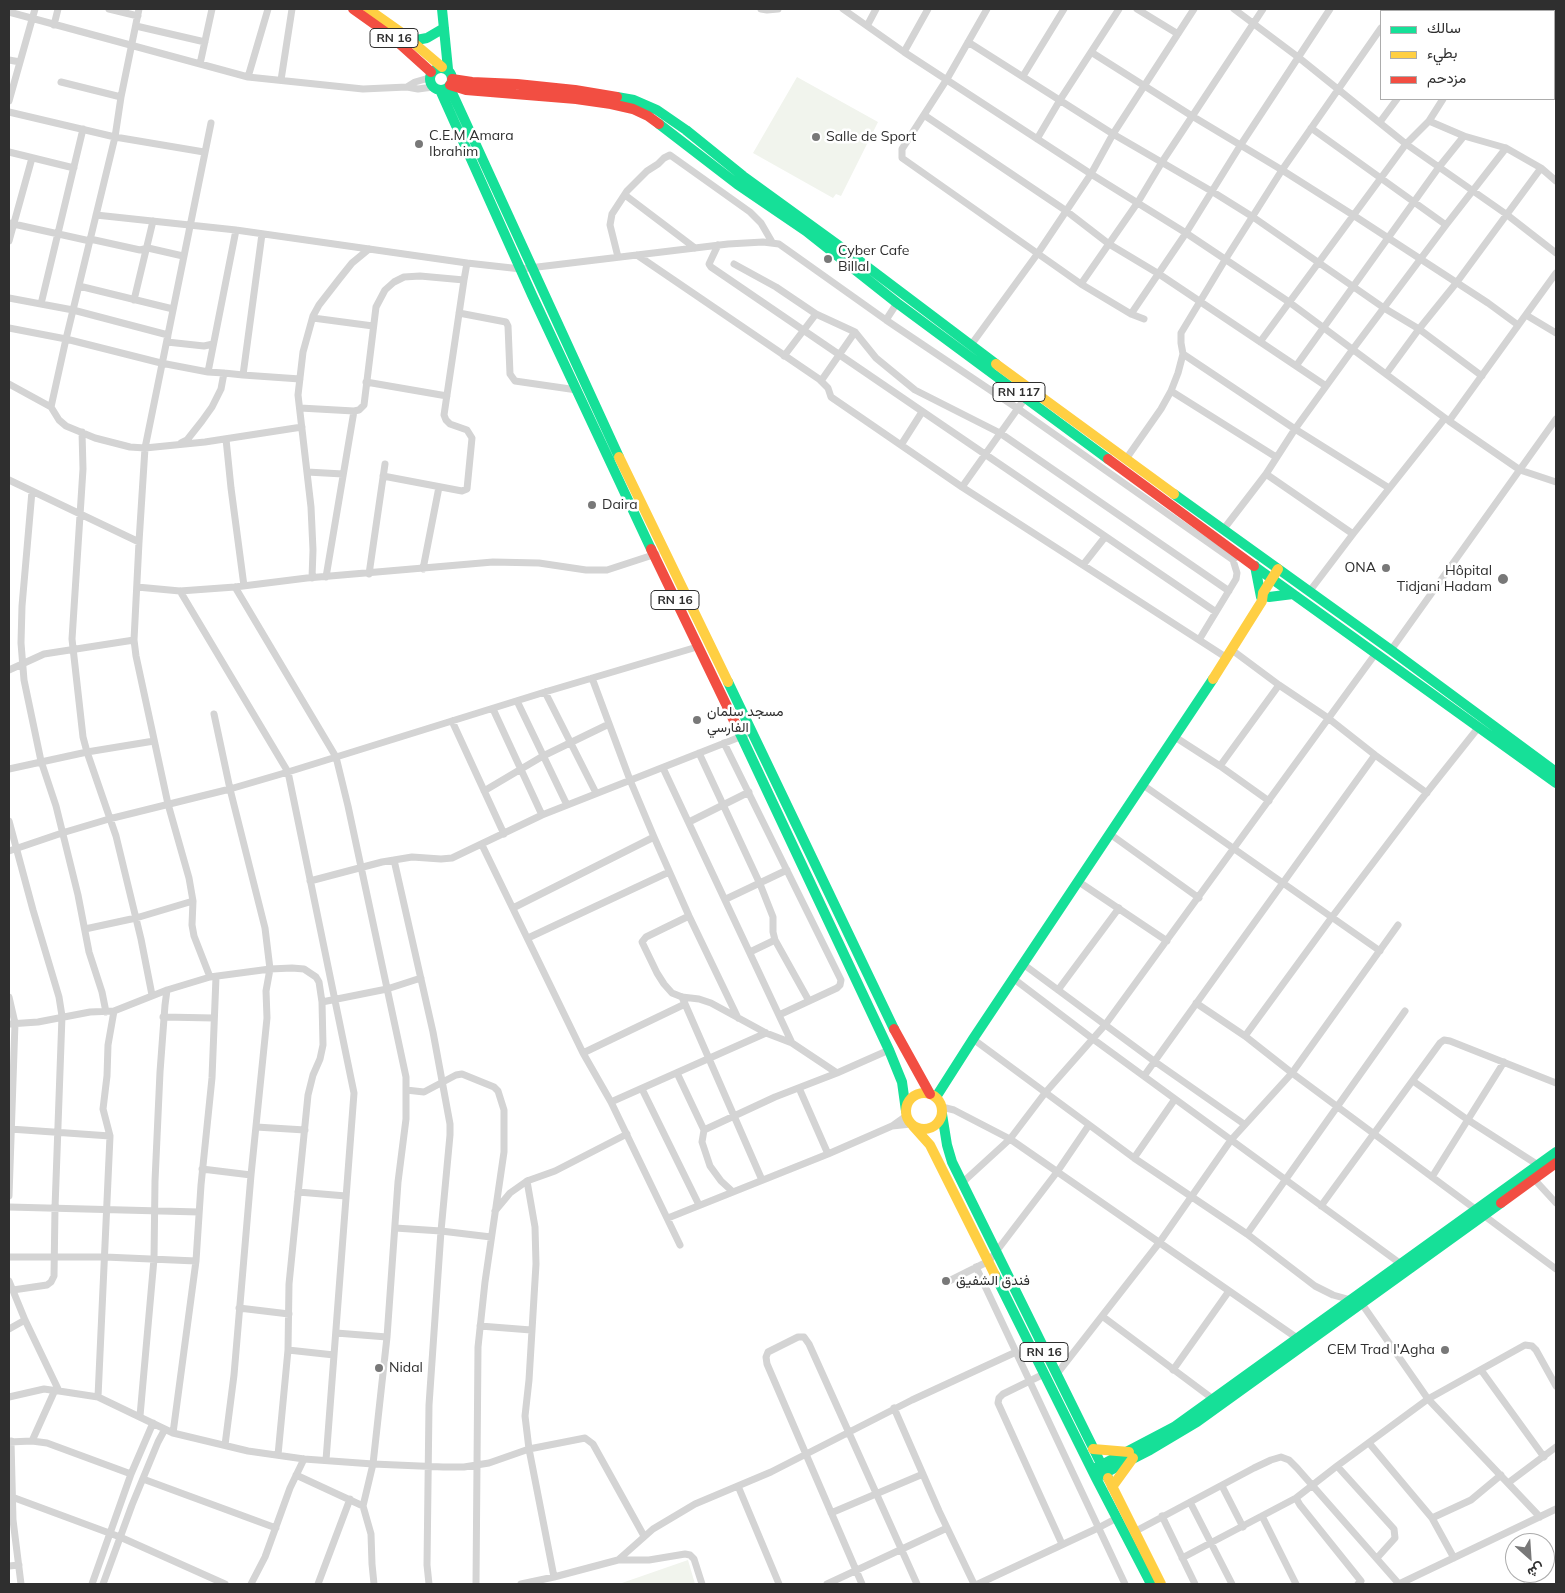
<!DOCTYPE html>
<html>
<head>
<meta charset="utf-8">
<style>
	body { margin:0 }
	#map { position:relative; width:1565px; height:1593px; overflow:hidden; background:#fff; font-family:Mulish,Vazirmatn,sans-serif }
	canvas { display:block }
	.frame { position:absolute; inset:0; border:10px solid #2f2f2f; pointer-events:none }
	.legend { position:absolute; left:1380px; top:10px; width:175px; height:90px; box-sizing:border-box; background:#fff; border:1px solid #acacac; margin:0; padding:6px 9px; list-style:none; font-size:15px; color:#2f2f2f }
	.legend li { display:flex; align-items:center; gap:10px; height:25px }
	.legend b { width:25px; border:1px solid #acacac }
	.north { position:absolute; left:1505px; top:1533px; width:50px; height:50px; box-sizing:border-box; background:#fff; border:1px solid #acacac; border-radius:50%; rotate:154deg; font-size:14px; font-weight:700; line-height:20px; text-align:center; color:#2f2f2f }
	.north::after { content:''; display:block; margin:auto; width:18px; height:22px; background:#787878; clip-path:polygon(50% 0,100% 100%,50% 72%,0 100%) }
</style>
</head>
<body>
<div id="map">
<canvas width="1565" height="1593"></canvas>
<div class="frame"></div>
<ul class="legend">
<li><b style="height:6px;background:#16e098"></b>سالك</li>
<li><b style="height:6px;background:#ffcf43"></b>بطيء</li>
<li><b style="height:6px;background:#f24e42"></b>مزدحم</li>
</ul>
<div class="north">ش</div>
</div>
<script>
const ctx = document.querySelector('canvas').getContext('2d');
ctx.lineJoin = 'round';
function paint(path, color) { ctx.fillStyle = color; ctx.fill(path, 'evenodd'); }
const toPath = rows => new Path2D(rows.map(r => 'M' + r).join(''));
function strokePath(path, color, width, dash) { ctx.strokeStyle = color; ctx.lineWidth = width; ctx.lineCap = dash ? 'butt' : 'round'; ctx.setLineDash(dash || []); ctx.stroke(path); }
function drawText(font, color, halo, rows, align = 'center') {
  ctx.font = font + ' Mulish,Vazirmatn,sans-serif'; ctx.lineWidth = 5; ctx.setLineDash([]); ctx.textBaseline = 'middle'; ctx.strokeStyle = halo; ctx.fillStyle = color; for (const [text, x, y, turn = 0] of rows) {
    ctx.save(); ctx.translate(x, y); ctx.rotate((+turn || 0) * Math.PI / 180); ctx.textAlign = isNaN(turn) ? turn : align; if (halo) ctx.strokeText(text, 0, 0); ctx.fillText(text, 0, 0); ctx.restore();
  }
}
paint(toPath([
	[797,77,878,122,841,196,836,194,833,198,753,153],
	[688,1560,695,1584,619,1584]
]), '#f1f4ed');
strokePath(toPath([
	[109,9,138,16],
	[761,9,767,10,778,9],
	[843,9,904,52,1091,174,1186,233,1289,302,1449,421,1520,470,1556,482],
	[987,9,947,79,902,149,902,158,1081,284,1131,314,1144,319],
	[1137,9,1178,34],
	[1234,9,1298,57,1406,144,1506,214,1556,253],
	[1392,11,1394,9],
	[1457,11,1459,9],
	[1489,11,1490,9],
	[9,12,248,77,363,89,407,87],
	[54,25,58,9],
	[136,26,205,42],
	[867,26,876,9],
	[1554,26,1556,27],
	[968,42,1113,134,1213,192,1253,217,1384,308,1419,329,1482,376],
	[904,52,928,9],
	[1091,52,1192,116,1282,170,1353,215,1488,303,1518,325],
	[9,60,20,62],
	[200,64,212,9],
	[1023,76,1064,9],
	[248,77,268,9],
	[429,78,415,82,407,87,418,89,433,87],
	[281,80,292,9],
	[61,82,121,97],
	[1554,85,1556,86],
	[9,101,35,9],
	[9,112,115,137,204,152],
	[924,115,1065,210,1109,244,1159,274,1326,386],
	[1429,121,1464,136,1506,148,1541,168,1556,181],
	[1380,122,1397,99],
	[1311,128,1446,225],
	[1037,139,1060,100,1119,9],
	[9,152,74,168],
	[625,195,695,248],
	[96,215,236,230,467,263,521,269,728,244,763,242,779,244,886,320,1017,408,1233,560,1239,554],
	[9,223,90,241],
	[90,239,140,250,148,248,183,256],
	[9,241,32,158],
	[718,245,709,264,711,267,1216,612],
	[637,255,819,379,828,388,831,397,962,487,1227,658],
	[618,257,610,225,612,214,627,191,647,171,658,164,664,158,670,155,750,212,761,223,772,242],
	[734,264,776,287,816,314,855,332,876,358,915,390,1000,433,1229,591],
	[1081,284,1138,202,1162,162,1263,9],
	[79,286,173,309],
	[9,298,73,310,168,335,167,342,204,346,213,344],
	[134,300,153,221],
	[41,304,83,129],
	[459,313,506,322,508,326,510,374,515,381,577,390],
	[1131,314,1186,233,1240,146,1330,9],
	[1526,315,1556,333],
	[313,318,373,326],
	[886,320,897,303],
	[9,328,66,339,161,363,208,372],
	[1260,342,1406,144,1429,121,1443,99],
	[971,345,1038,253,1091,174,1113,134,1194,9],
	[1183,354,1295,429,1389,488],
	[784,356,816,314],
	[1296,366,1439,167,1464,136],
	[224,373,243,375,262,234],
	[1386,374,1419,329,1457,282,1541,168],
	[243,375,300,379],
	[821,381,855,332],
	[366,382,447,396],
	[9,384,51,407,59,420,66,426,95,438,130,447,145,448,205,442,302,427],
	[1171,391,1276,457],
	[51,407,66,339,115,137,121,97,139,9],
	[300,408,354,411,326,577],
	[354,411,359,410,364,405,376,307,385,290,394,282,404,277,420,276,464,280,467,263],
	[1449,421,1556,273],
	[82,432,83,469,72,639,83,737,87,752,154,741],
	[226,439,231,488,244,586],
	[181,443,187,440,202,421,212,407,221,389,224,373,208,372,236,230],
	[901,445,922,412],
	[1126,459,1161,409,1171,391,1178,373,1183,354,1181,343,1181,333,1225,260,1282,170,1381,28],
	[307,472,343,474],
	[1266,474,1353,534],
	[383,476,462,491,467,489,472,438,467,430,450,424,446,420,444,415,464,280],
	[9,480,139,542],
	[962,487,1026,397],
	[32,491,22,606,21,643,24,680,41,761,56,806,78,895,89,952,102,992,106,1012],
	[1223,530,1266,474,1295,429,1353,349,1446,225,1506,148],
	[1083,565,1105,537],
	[423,569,439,487],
	[369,574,385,464],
	[312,578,313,550,311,507,298,395,303,352,313,316,319,305,340,278,352,263,369,249],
	[137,587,180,591,235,587,307,578,493,562,539,563,586,570,607,570,656,554],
	[235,587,336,757,348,806,406,1077,406,1119,398,1182,387,1337,373,1464,363,1506,371,1534,372,1564,374,1584],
	[180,591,288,772,354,1093,326,1460],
	[1309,592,1353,534,1445,418],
	[1199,640,1236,579,1237,573,1233,560],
	[1232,650,1279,685,1328,718,1375,755,1427,793],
	[1391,650,1556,419],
	[9,670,44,654,134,640],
	[592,678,630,780,654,837,689,916,738,1018],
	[545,692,596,793],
	[517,701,567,805],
	[493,709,542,815],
	[214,714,230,789,265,928,270,969,266,991,267,1018,251,1175,234,1375,225,1445],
	[452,721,504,834],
	[1175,737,1220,766,1269,801],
	[724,743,841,980,840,985,837,988,779,1015],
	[699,753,760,884,773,917,773,932,775,940,809,1001],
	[1220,766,1279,685],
	[663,768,792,1043],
	[9,769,87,752,116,836,141,939,152,995],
	[1143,785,1380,951],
	[484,791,543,756,609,724],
	[9,821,33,910,59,997,62,1016,55,1208,54,1276,51,1282,47,1285,13,1290],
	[689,822,749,792],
	[1110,834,1199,898],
	[482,845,583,1053,611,1102,680,1245],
	[9,851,62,833,109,819,230,789,288,772,545,692,697,647],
	[394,860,433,1032,450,1124,450,1135,441,1231,429,1405,427,1565,429,1584],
	[310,881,382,862,412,857,441,859,452,858,542,815,745,735],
	[1079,882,1167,941],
	[726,899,787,870],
	[513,908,654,837],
	[689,916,646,937,642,942,657,973,664,984,672,993,682,997,699,999,711,1003,766,1033,792,1043,837,1073,889,1050],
	[85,929,136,918,193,901],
	[528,938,669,872],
	[750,952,775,940],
	[1023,964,1154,1061,1244,1124],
	[210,977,194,936,192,925,193,901,189,878,168,804,136,656,134,640,139,542,145,448,211,123],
	[1014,979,1093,1039,1401,1264],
	[1058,990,1119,908],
	[9,997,15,1023,9,1196],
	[682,997,762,1180],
	[322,1002,387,989,421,978],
	[1196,1003,1245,1036,1292,1073,1556,1269],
	[163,1017,214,1018],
	[9,1024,38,1022,90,1012,114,1011,167,990,210,977,270,969,292,968,304,969,316,977,319,982,322,1002,323,1045,320,1059,313,1075,308,1095,289,1284,288,1350,278,1455],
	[1245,1036,1332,917,1420,801,1478,728],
	[973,1039,1134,1158,1247,1234,1315,1286,1333,1295,1351,1300,1362,1304,1428,1399,1540,1517],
	[583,1053,685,1004],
	[677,1073,704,1130,702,1142,710,1166,721,1181,733,1192],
	[1144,1076,1375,755],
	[1413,1081,1468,1120,1538,1165],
	[799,1088,828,1154],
	[642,1089,699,1205],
	[406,1090,424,1092,456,1075,462,1074,494,1087,498,1091,504,1110,504,1152,485,1282,478,1347,476,1584],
	[611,1102,766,1033],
	[942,1107,954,1110,1010,1139,1297,1338],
	[906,1116,892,1126,911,1124],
	[256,1127,305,1130],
	[10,1129,110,1136],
	[704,1130,775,1097,837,1073],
	[1134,1158,1175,1099],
	[202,1169,251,1175],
	[1432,1177,1504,1062],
	[1534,1179,1556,1203],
	[963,1182,1010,1139,1045,1093,1105,1025,1376,653],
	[298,1192,346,1196],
	[1321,1206,1440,1043,1444,1040,1450,1041,1556,1083],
	[9,1207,199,1212],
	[495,1211,510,1193,527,1181],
	[668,1218,828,1154,892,1126],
	[395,1228,441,1231,491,1237],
	[1247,1234,1405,1011],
	[9,1257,105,1257,196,1261,201,1185,212,1078,216,977],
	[976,1267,1125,1584],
	[9,1281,25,1320,59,1391,98,1397,173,1433,248,1451,304,1459,373,1464,443,1467,464,1467,489,1463,529,1449,585,1438,593,1444,644,1536],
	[949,1281,989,1261,1057,1172,1089,1125],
	[239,1308,289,1314],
	[1102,1316,1213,1399],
	[480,1326,531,1330],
	[9,1329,25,1320],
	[336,1333,387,1337],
	[288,1350,334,1355],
	[1173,1370,1229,1291],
	[1481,1370,1544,1457],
	[1044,1374,1003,1394,999,1398,998,1403,1062,1544],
	[1056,1375,1159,1243,1231,1140,1292,1073,1398,925],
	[9,1397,44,1389,58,1391],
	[98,1397,110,1136,103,1109,107,1076,108,1045,114,1011],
	[894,1408,939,1511,974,1584],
	[140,1416,154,1259,155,1181,160,1072,165,1005,167,990],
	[173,1433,196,1261],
	[11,1441,13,1520,21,1584],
	[32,1441,55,1390],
	[9,1442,32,1441,47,1443,131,1474],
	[1369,1443,1432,1518,1454,1558],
	[1337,1466,1394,1529,1395,1538,1377,1558],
	[296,1475,363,1506],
	[143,1479,276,1528],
	[1508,1483,1556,1447],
	[738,1486,779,1584],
	[1222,1486,1243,1527],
	[12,1497,120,1537,225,1584],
	[1296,1498,1300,1505,1361,1581,1358,1584],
	[1190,1502,1232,1584],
	[831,1513,923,1474],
	[1162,1516,1195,1584],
	[1262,1516,1296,1584],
	[1432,1518,1471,1500,1501,1475],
	[1134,1532,1254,1468,1271,1460,1281,1457,1289,1460,1297,1468,1399,1584],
	[1182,1558,1296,1498,1337,1466,1428,1399,1525,1345,1532,1346,1536,1350,1556,1386],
	[618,1560,653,1529,695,1504,771,1472,912,1400,1016,1352],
	[9,1566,19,1565],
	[554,1577,618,1560,649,1560,685,1554,690,1555,694,1559,702,1584],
	[92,1584,131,1474,153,1423],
	[103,1584,132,1505,158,1442,165,1429],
	[251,1584,265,1557,290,1488,304,1459],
	[318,1584,350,1499],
	[521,1584,554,1577,529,1449,525,1416,529,1380,536,1264,535,1227,527,1181,555,1171,627,1134],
	[827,1584,947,1528],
	[862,1584,767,1364,766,1357,768,1352,798,1337,804,1337,809,1344,917,1584],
	[978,1584,1098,1528,1117,1518],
	[1399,1584,1556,1509]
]), '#d4d4d4', 7);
strokePath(toPath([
	[442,9,448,69],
	[411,41,427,38,444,28],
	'430 79a11 11 0 1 1 22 0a11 11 0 1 1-22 0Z',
	[449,86,619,457],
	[440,90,532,295,651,549],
	[617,97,634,100,657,110,686,130,743,176,845,250,996,364],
	[659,124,737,184,806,231,897,303,1108,459],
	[1174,494,1391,650,1556,772],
	[1254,566,1556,783],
	[1255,566,1261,597],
	[1269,597,1293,594],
	[728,682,894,1029],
	[737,727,889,1050,902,1082,906,1111],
	[936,1097,973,1039,1213,679],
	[942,1114,947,1145,952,1162,1108,1478],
	[995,1275,1096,1478,1151,1584],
	[1094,1469,1174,1427,1556,1152],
	[1099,1476,1150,1450,1197,1422,1501,1203]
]), '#16e098', 10);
strokePath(toPath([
	[368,9,402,33,442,67],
	[996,364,1174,494],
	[619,457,728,682],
	[1213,679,1262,601,1263,593,1278,569],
	'906 1111a18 18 0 1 1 36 0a18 18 0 1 1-36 0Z',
	[913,1126,930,1145,995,1275],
	[1093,1449,1129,1452],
	[1108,1478,1161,1584],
	[1112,1487,1133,1458]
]), '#ffcf43', 10);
strokePath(toPath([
	[353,9,391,36,431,72],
	[452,79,472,82,517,84,575,90,617,97],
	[450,85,466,90,576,99,611,104,633,109,648,116,659,124],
	[1108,459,1254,566],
	[651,549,737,727],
	[894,1029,930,1094],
	[1501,1203,1556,1163]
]), '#f24e42', 10);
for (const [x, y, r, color] of [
	[816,137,5,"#787878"],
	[419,144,5,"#787878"],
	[828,259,5,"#787878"],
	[592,505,5,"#787878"],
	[1386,568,5,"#787878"],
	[1503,579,6,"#787878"],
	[697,720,5,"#787878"],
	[946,1281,5,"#787878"],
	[1445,1350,5,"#787878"],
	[379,1368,5,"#787878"]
]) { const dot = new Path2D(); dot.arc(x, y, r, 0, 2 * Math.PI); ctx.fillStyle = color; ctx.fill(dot); strokePath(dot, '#fff', 2); }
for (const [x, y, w] of [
	[394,38,48],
	[1019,392,52],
	[675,600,48],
	[1044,1352,48]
]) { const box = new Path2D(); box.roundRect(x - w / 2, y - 9.5, w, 19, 4); ctx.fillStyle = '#fff'; ctx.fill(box); strokePath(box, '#2f2f2f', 1); }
drawText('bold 12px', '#2f2f2f', null, [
	["RN 16",394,38],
	["RN 117",1019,392],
	["RN 16",675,600],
	["RN 16",1044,1352]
]);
drawText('14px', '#2f2f2f', '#fff', [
	["C.E.M Amara",429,136],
	["Ibrahim",429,152],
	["Salle de Sport",826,137],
	["Cyber Cafe",838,251],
	["Billal",838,267],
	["Daira",602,505],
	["ONA",1376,568,"right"],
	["Hôpital",1492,571,"right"],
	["Tidjani Hadam",1492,587,"right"],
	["مسجد سلمان",707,712],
	["الفارسي",707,728],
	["فندق الشفيق",956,1281],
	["CEM Trad l'Agha",1435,1350,"right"],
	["Nidal",389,1368]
], 'left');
</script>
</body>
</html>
